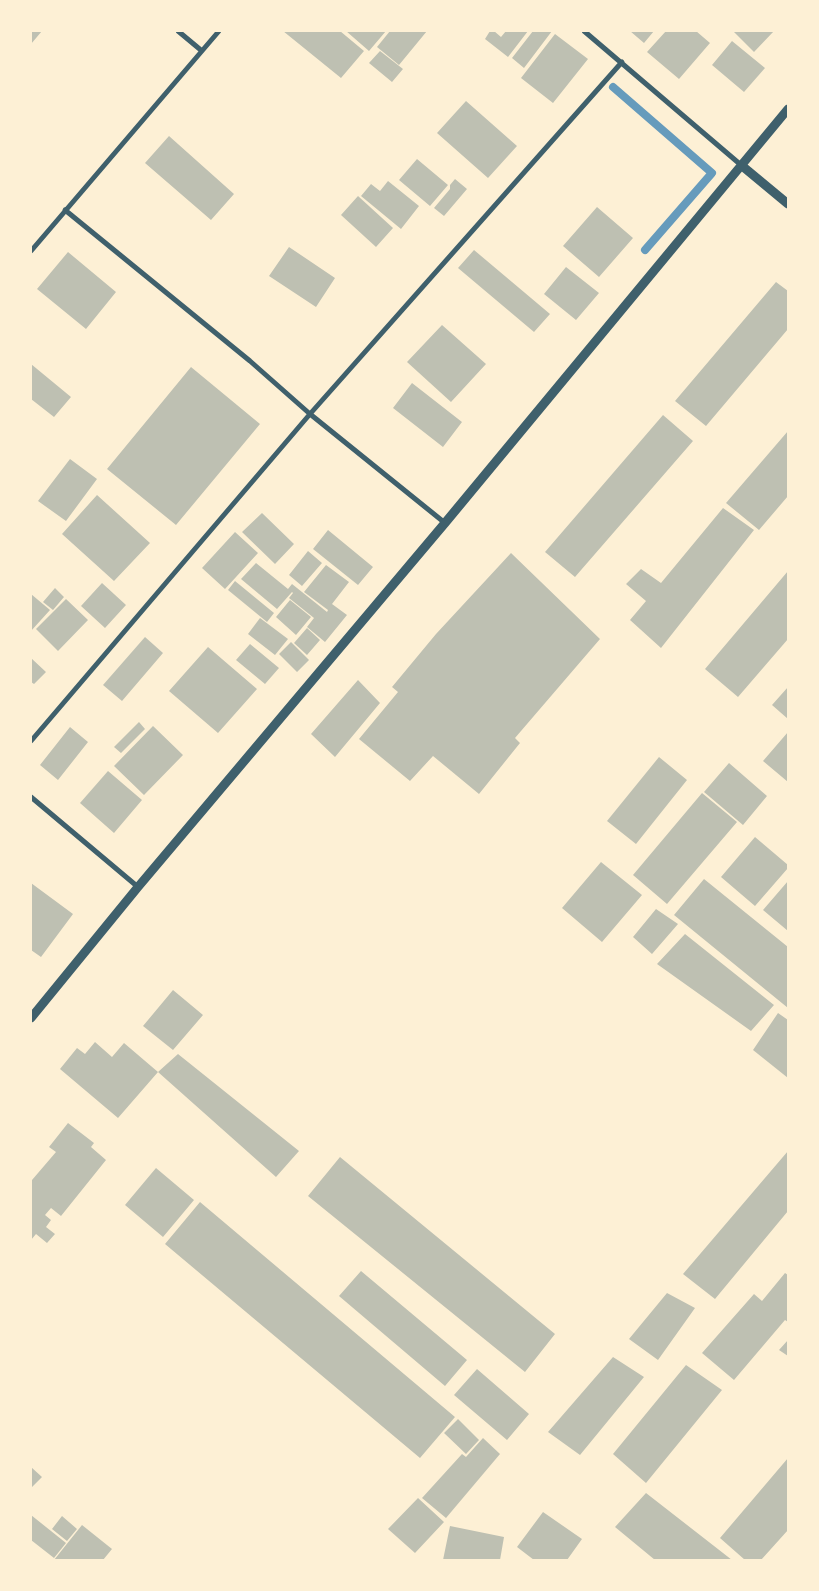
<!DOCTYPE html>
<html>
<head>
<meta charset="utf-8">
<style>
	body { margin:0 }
	#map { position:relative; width:819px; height:1591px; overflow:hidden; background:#fdf0d5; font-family:Lato,sans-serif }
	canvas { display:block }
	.frame { position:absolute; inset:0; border:32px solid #fdf0d5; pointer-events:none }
</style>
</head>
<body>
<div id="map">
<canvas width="819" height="1591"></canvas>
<div class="frame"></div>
</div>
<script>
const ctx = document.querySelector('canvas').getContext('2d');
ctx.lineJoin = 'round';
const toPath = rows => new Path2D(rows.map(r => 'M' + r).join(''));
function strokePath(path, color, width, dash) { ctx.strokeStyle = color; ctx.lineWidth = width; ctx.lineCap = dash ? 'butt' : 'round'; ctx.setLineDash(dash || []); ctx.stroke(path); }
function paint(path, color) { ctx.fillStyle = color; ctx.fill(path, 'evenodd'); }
strokePath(toPath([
	[613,87,712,173,645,250]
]), '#669bbc', 8);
paint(toPath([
	[31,31,42,31,31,44],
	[283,31,340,31,364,51,341,78],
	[346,31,386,31,369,51],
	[390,31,427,31,399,65,377,47],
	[490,31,494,31,501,37,506,31,528,31,508,57,485,39],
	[533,31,552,31,524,68,512,58],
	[630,31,654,31,644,43],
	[666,31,696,31,710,43,679,79,647,52],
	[733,31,774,31,754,52],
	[555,34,588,59,553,103,521,78],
	[732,41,765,68,744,92,712,65],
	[380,51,403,69,392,82,369,63],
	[466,101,517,146,488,178,437,133],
	[169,136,234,194,211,220,145,163],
	[417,159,448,185,430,206,399,180],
	[455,179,467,189,444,216,434,208,450,189,450,185],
	[388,181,419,206,401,229,361,196,371,184,380,191],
	[358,196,393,228,376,247,341,215],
	[597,207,633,238,599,277,563,246],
	[289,247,335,278,316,307,269,276],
	[474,250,550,314,534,332,458,268],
	[68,252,116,292,86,329,37,289],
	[566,267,599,293,576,320,544,294],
	[776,282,788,291,788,329,706,426,675,401],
	[442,325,486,364,451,402,407,362],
	[31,364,71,397,54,417,31,399],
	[191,367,260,424,176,525,107,469],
	[412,383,462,422,443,447,393,408],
	[663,415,693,441,575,577,545,552],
	[788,431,788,496,759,530,726,503],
	[70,459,97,479,66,521,38,501],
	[97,495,150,543,114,581,62,534],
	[723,508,754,530,661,648,630,620,646,601,626,584,641,569,661,583],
	[262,513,294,544,275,564,242,532],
	[328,530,373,567,358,585,313,549],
	[235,532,258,553,225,589,202,568],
	[308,551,322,563,302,586,289,575],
	[511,553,600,639,515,738,520,743,479,794,433,756,410,781,359,739,398,692,392,687,436,634],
	[256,563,288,589,292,584,327,612,328,610,304,592,326,565,349,582,332,604,347,615,325,642,307,627,314,618,289,598,293,593,292,592,277,609,241,579],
	[788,571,788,639,738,697,705,669],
	[235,581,274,613,267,622,228,590],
	[102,583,126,605,105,628,81,606],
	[55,588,64,597,53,610,43,602],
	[31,594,50,610,31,631],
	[66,599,88,620,58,651,36,629],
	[290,600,311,617,296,635,276,617],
	[260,618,288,639,275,655,248,634],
	[307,628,320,640,307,655,294,643],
	[145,637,163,653,122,701,103,685],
	[291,642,309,660,297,672,279,654],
	[250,644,279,668,265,684,236,660],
	[208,647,257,689,218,733,169,691],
	[31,658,46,672,34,684,31,682],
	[358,680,380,703,335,757,311,734],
	[788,687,788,719,772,705],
	[139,722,145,729,121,753,114,747],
	[153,726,183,755,144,795,114,766],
	[70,727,88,742,58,780,40,765],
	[788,732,788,782,763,761],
	[659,757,687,780,636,844,607,821],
	[729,763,767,796,743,825,704,792],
	[108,771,142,800,114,833,80,803],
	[702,793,737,822,667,904,633,875],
	[755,837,788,865,788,868,755,906,721,877],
	[601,862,642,895,602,942,562,908],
	[704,879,788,947,788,1008,674,915],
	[788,881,788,931,763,910],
	[31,883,73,914,41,957,31,950],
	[656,909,678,924,652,954,633,937],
	[685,934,774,1005,751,1031,657,964],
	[173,990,203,1015,173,1050,143,1026],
	[778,1013,788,1020,788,1078,753,1050],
	[95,1042,112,1057,124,1043,158,1072,118,1118,60,1069,77,1048,85,1054],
	[178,1054,299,1151,276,1177,158,1072],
	[68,1123,94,1143,91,1147,106,1160,61,1216,51,1208,45,1215,51,1220,46,1227,55,1234,47,1243,36,1234,31,1240,31,1179,32,1180,56,1152,49,1147],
	[788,1151,788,1211,715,1299,683,1274],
	[340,1157,555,1334,525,1372,308,1196],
	[156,1168,194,1200,163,1237,125,1205],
	[200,1202,455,1417,420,1458,165,1244],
	[361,1271,467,1360,445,1386,339,1296],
	[785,1273,788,1275,788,1322,785,1320,734,1380,702,1353,754,1294,762,1301],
	[667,1293,695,1308,658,1360,629,1339],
	[788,1340,788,1356,779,1350],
	[613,1357,644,1377,580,1455,548,1432],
	[686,1365,722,1390,646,1483,613,1454],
	[477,1369,529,1414,507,1440,454,1395],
	[458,1419,479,1440,466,1454,444,1433],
	[483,1438,500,1454,446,1518,422,1498,462,1454,466,1457],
	[788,1458,788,1530,761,1560,745,1560,720,1538],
	[31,1467,42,1477,31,1488],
	[646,1493,732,1560,655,1560,615,1527],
	[418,1498,444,1522,415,1553,388,1529],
	[543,1512,582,1539,567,1560,534,1560,517,1547],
	[31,1515,66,1543,54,1558,31,1540],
	[62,1516,77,1529,67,1541,52,1529],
	[82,1525,112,1549,103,1560,54,1560],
	[450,1526,504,1537,500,1560,443,1560]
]), '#bec0b2');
strokePath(toPath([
	[178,31,202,51],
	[584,31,741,165],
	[65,210,250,361,310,414,445,523],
	[31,251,219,31],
	[31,741,310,414,622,62],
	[31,797,138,887]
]), '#3f606c', 5);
strokePath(toPath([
	[741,165,788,204],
	[31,1018,138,887,445,523,788,109]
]), '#3f606c', 9);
</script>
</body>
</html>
